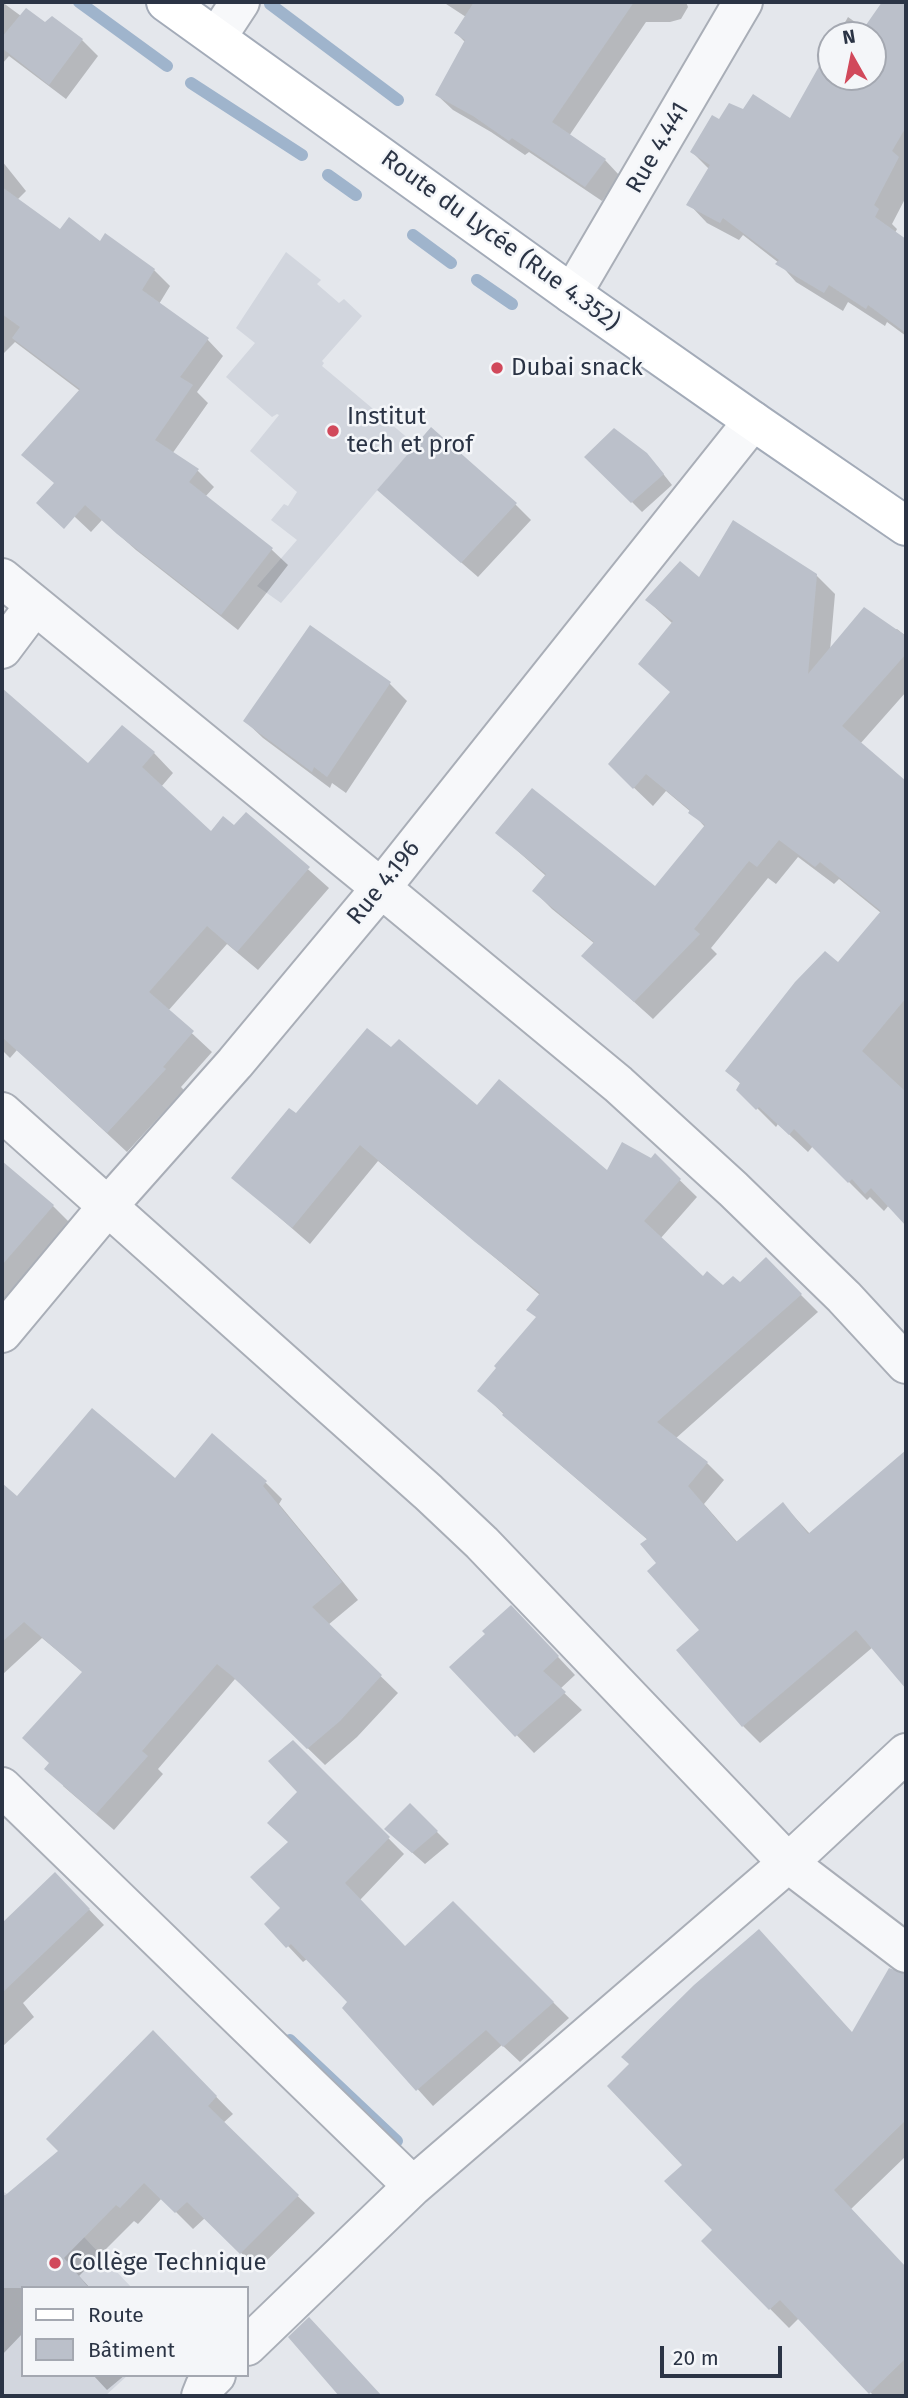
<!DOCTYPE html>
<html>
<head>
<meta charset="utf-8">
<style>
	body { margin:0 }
	#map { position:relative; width:908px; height:2398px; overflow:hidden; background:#e4e7ec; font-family:"Fira Sans",sans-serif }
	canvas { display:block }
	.frame { position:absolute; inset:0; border:4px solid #2b3445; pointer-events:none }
	.legend { position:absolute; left:21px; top:2286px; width:228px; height:91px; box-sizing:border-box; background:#f4f6f9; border:2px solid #a4a8b1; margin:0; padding:9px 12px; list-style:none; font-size:21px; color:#2b3445 }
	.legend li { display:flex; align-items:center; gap:14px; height:35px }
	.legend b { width:35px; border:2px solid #a4a8b1 }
	.north { position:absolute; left:817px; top:21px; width:70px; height:70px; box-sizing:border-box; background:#f4f6f9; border:2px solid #a4a8b1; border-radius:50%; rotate:351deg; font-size:19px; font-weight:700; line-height:28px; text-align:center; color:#2b3445 }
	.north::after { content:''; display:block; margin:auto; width:24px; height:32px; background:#d1495b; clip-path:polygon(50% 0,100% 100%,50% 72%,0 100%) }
	.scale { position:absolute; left:660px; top:2346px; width:122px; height:32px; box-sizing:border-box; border:4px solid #2b3445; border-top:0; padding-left:9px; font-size:21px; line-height:24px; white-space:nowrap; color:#2b3445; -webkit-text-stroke:5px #f4f6f9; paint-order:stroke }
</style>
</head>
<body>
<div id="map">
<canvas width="908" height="2398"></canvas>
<div class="frame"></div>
<ul class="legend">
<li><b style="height:9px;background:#fff"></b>Route</li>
<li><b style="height:19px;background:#bbc0ca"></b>Bâtiment</li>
</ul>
<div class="north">N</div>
<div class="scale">20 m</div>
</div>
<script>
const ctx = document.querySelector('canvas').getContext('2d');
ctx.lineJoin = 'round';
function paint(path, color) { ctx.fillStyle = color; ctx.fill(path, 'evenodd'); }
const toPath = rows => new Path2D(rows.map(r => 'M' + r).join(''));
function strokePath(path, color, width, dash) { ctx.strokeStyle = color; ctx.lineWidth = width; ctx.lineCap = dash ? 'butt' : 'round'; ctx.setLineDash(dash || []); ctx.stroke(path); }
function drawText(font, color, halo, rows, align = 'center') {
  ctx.font = font + ' "Fira Sans",sans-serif'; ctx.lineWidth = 5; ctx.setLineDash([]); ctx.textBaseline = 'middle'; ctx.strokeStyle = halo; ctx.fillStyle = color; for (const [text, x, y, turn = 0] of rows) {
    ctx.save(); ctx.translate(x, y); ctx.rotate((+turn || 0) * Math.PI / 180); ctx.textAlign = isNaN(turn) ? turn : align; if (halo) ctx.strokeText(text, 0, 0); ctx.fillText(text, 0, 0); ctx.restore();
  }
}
paint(toPath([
	[286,252,321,280,317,284,339,303,344,299,362,316,322,361,324,363,322,366,416,445,281,603,257,586,297,540,271,520,284,504,288,506,297,492,250,451,279,415,277,414,272,417,226,377,255,343,236,328],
	[2,2191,84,2237,132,2288,23,2288,23,2375,128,2375,105,2396,2,2396]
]), '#d2d6de');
paint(toPath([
	[2,2,21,16,82,40,98,56,66,99,9,56,2,64],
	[443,2,686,2,688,7,681,19,670,22,646,22,569,136,605,160,620,176,602,201,529,152,525,155,491,132,453,110,437,95,466,43,456,33,466,17],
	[884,2,906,2,906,197,892,224,897,229,895,233,906,241,906,336,887,322,885,326,848,302,843,311,796,282,779,263,743,235,739,240,707,223,689,204,710,170,692,152,720,122,744,111,790,121,831,48,831,77,873,77,873,35,838,35,848,17,865,29],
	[2,161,26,191,17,200,60,232,100,243,154,270,170,286,159,304,207,339,223,356,197,392,208,403,172,454,198,471,214,487,205,497,271,549,288,565,238,630,136,550,102,520,91,532,75,517,53,487,56,484,80,391,15,342,2,355],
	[587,457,657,466,672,485,642,512],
	[515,504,531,520,478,577,395,505],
	[816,575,835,594,830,651,897,629,906,636,906,692,860,744,906,783,906,1223,889,1205,884,1211,870,1197,867,1200,813,1146,808,1152,778,1124,776,1127,738,1089,741,1084,728,1071,838,965,881,913,839,879,834,884,798,857,776,884,768,878,711,948,717,954,653,1019,583,956,595,944,552,909,534,891,546,876,497,833,655,888,705,827,691,812,666,791,653,806,628,782,672,693,673,624,647,600,700,579],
	[389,683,407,701,346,793,332,783,330,788,263,738,245,721],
	[13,700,88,766,122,727,154,753,173,773,161,787,211,833,234,827,246,814,329,888,258,970,227,944,168,1011,212,1052,181,1087,184,1090,127,1152,17,1050,10,1058,2,1050,2,713],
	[391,1050,478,1107,607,1173,652,1160,655,1156,697,1197,660,1239,703,1279,723,1288,740,1284,766,1260,818,1312,675,1439,707,1463,724,1480,704,1504,738,1543,783,1504,810,1534,894,1463,906,1475,906,1626,904,1626,906,1629,906,1687,873,1647,760,1743,743,1726,702,1630,659,1563,648,1540,522,1432,479,1390,538,1318,540,1295,378,1161,310,1244,234,1178,296,1116],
	[2,1163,53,1206,74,1227,2,1313],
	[175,1480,266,1483,282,1499,279,1504,358,1600,328,1625,398,1693,357,1737,325,1765,251,1693,235,1679,158,1769,163,1774,114,1830,63,1786,84,1673,42,1638,2,1675,2,1485,18,1498],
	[528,1625,575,1675,560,1689,582,1710,534,1753,451,1667],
	[293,1742,404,1854,360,1900,405,1948,453,1903,569,2018,520,2062,502,2045,433,2106,344,2008,349,2002,307,1959,303,1962,288,1946,282,1908,290,1843,300,1792],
	[410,1805,449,1844,425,1864,399,1841],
	[55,1874,104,1925,23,2003,34,2017,2,2047,2,1926],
	[887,1975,906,1986,906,2156,851,2209,906,2268,906,2394,904,2396,874,2396,799,2318,789,2328,703,2241,714,2230,853,2034],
	[153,2032,233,2114,223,2123,315,2213,258,2269,205,2218,193,2229,162,2198,138,2224,134,2221,79,2276,90,2288,23,2288,23,2333,2,2355,2,2193,6,2197,61,2151],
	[93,2375,125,2375,107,2390]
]), '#0003');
strokePath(toPath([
	[79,2,167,66],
	[270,4,398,100],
	[191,83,302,155],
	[328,175,356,195],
	[413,235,451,263],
	[477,280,512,304],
	[290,2040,397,2141]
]), '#9fb4cc', 12);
paint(toPath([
	[474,2,634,2,552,122,606,159,585,187,512,138,509,141,473,116,435,95,465,40,454,33],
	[882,2,906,2,906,127,892,151,899,157,874,205,879,209,875,217,906,239,906,333,868,305,866,309,829,285,824,293,775,264,779,260,723,218,720,223,686,205,710,165,690,152,712,115,719,119,729,103,743,109,753,94,790,118,831,45,831,77,873,77,873,35,859,35],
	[26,8,45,22,52,16,83,39,49,85,2,48,2,37],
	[2,187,60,229,69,217,100,241,105,233,155,269,142,290,209,338,180,377,193,385,155,440,199,469,189,482,273,548,221,615,117,534,85,505,64,529,36,503,54,483,21,455,80,389,12,338,20,327,2,314],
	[431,427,517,503,461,563,377,490],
	[614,428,647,453,664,474,631,503,584,457],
	[733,520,817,574,808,674,864,607,906,636,906,654,842,726,906,781,906,998,862,1051,906,1092,906,1226,871,1188,865,1194,852,1179,848,1183,794,1129,789,1135,759,1107,756,1110,736,1090,740,1083,725,1071,795,982,825,951,838,962,881,911,820,862,815,867,779,840,757,867,749,861,694,929,700,934,634,1002,581,956,594,942,532,891,546,874,495,833,532,788,655,886,705,825,688,813,690,810,646,774,633,789,608,764,670,692,638,664,673,621,645,600,680,561,699,577],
	[310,625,391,682,327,777,314,767,312,772,243,721],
	[2,688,88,763,122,725,155,752,142,767,211,831,223,816,234,825,246,812,310,867,237,952,207,926,149,992,194,1031,163,1067,166,1069,107,1133,2,1037],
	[367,1028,391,1047,399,1039,477,1105,499,1079,607,1170,622,1142,651,1158,655,1153,681,1179,644,1221,703,1276,707,1271,723,1285,733,1276,740,1282,766,1257,802,1294,657,1422,708,1462,688,1486,736,1542,783,1502,808,1534,906,1450,906,1689,856,1630,742,1727,676,1650,699,1630,647,1571,656,1563,640,1544,647,1539,502,1415,504,1413,477,1391,496,1368,494,1366,536,1317,526,1310,540,1293,475,1242,360,1145,292,1228,231,1178,289,1108,296,1113],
	[2,1161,54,1205,2,1265],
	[92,1408,175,1478,212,1433,267,1481,263,1486,342,1582,312,1607,382,1675,340,1721,307,1749,232,1676,217,1664,142,1751,148,1756,96,1814,44,1769,49,1763,22,1738,82,1672,24,1622,2,1642,2,1483,17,1496],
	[511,1605,559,1656,543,1671,566,1692,515,1737,449,1667,485,1634,482,1631],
	[293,1740,390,1837,345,1883,405,1946,453,1901,554,2002,503,2047,486,2030,416,2091,342,2008,347,2002,291,1944,286,1948,264,1924,280,1908,250,1877,288,1842,267,1823,297,1792,268,1761],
	[410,1803,438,1831,412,1853,384,1829],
	[55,1872,90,1909,2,1993,2,1923],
	[759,1929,852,2032,889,1968,906,1974,906,2120,834,2190,906,2267,906,2358,869,2394,780,2300,769,2310,701,2241,712,2230,664,2181,682,2165,607,2086,629,2064,621,2057,694,1985],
	[153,2030,217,2096,208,2106,299,2195,240,2254,187,2202,175,2213,144,2183,120,2208,116,2205,64,2258,89,2288,2,2288,2,2198,58,2151,46,2139],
	[309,2317,382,2396,339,2396,288,2337]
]), '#bbc0ca');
const minor = toPath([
	[217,37,240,2],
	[572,294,743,2],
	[2,578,381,888,618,1084,733,1189,844,1297,906,1364],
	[2,649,35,605],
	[2,1112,428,1492,482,1543,788,1863,906,1953],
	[2,1333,107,1207,235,1063,381,888,753,421],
	[2,1787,413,2186],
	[247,2346,413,2186,788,1863,906,1753],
	[201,2396,205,2386,216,2375]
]);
const major = toPath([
	[166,2,572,294,753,421,906,526]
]);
strokePath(minor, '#a9aeb7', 42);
strokePath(major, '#a3abb8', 42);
strokePath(minor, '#f7f8fa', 38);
strokePath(major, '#fff', 38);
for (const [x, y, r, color] of [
	[497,368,7,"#d1495b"],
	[333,431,7,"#d1495b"],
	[55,2263,7,"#d1495b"]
]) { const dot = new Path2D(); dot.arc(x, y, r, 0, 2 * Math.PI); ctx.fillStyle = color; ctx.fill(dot); strokePath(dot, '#f4f6f9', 2.5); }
drawText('24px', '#2b3445', '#f4f6f9', [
	["Rue 4.441",658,148,-60],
	["Route du Lycée (Rue 4.352)",500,241,36],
	["Rue 4.196",384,883,-51]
]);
drawText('24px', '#2b3445', '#f4f6f9', [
	["Dubai snack",511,368],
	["Institut",347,417],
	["tech et prof",347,445],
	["Collège Technique",69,2263]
], 'left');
</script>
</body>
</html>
